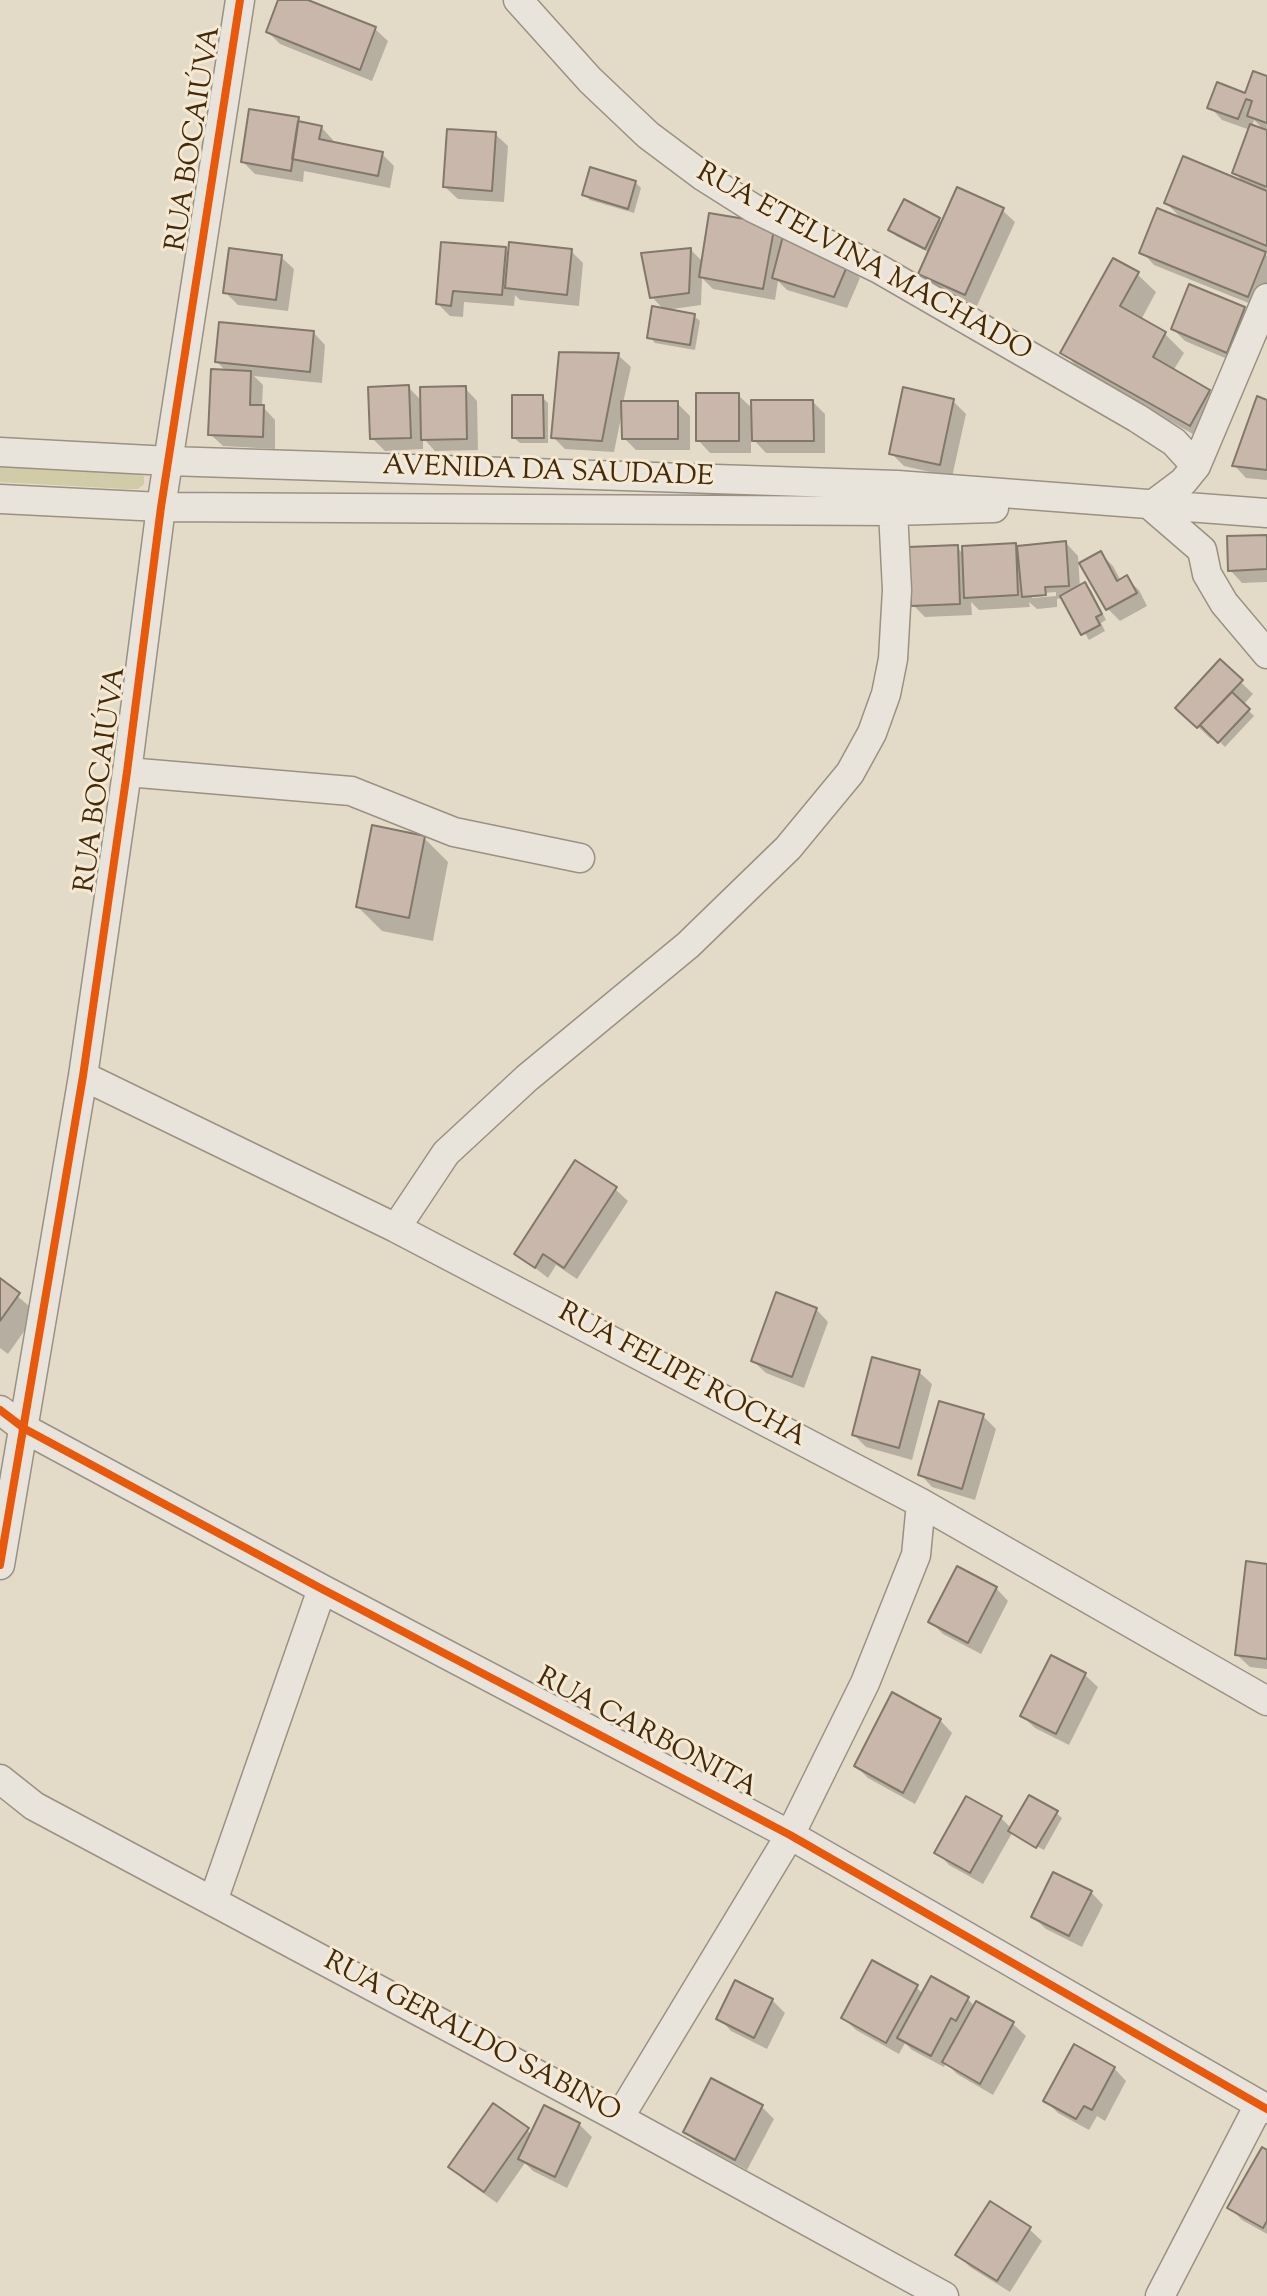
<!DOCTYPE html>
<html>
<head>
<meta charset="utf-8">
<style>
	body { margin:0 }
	canvas { display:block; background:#e4dac8 }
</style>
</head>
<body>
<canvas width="1267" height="2296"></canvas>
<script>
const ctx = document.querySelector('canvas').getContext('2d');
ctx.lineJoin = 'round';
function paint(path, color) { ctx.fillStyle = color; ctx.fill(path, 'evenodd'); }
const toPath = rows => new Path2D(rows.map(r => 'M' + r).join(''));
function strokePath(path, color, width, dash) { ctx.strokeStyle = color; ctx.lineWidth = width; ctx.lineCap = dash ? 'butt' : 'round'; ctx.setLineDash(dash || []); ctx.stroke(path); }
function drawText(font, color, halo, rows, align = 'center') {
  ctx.font = font + ' "Sorts Mill Goudy",serif'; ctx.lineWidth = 6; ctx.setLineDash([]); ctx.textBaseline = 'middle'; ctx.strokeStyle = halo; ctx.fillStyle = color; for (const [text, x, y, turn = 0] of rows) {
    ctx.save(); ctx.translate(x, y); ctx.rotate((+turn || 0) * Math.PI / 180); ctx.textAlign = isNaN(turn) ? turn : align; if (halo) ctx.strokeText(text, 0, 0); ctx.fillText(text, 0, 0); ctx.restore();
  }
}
paint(toPath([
	[0,466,137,473,144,476,144,484,138,489,126,489,0,482]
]), '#d1cba7');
paint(toPath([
	[280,0,302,0,375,29,388,41,372,81,280,44,268,32],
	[1267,78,1267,252,1260,249,1267,256,1267,293,1261,308,1154,265,1142,252,1184,221,1166,203,1246,185,1234,172,1250,130,1222,120,1210,107,1246,96],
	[1254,120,1266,132,1252,127],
	[298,119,302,124,321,127,333,140,332,144,382,154,394,166,390,188,304,171,303,182,255,174,243,162],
	[495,134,508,146,504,202,458,199,445,187],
	[635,182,641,188,634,213,590,200,584,194],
	[1002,210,1015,222,977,306,933,286,921,274,930,253,896,236,891,230,939,220,943,224],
	[774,226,847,266,860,278,847,308,787,290,778,281,775,300,713,289,702,278,701,305,665,310,694,316,700,321,695,350,655,343,650,337,665,311,652,297,691,250,703,262],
	[443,244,505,249,510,254,571,251,583,263,579,306,520,300,515,295,514,306,464,302,463,317,450,316,438,304],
	[281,257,294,269,288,311,238,305,225,292],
	[1137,274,1156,292,1141,320,1165,334,1184,353,1173,371,1209,392,1228,410,1209,443,1081,371,1063,352],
	[1244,309,1256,321,1239,364,1185,341,1173,329],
	[313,332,325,345,322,383,254,376,263,385,262,406,275,420,275,449,223,446,210,434,227,372,217,362],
	[618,355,631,367,623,403,677,403,690,416,690,450,636,450,624,438,622,413,614,452,565,449,553,437],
	[408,387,422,401,465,388,477,401,478,450,435,451,423,438,423,449,385,451,372,438],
	[738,395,754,410,813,402,825,414,825,453,766,453,751,437,751,453,710,453,698,440],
	[542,397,548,403,548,443,520,443,514,438],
	[953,401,966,414,952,477,904,466,891,453],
	[1267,402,1267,480,1246,478,1234,465],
	[1267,537,1267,582,1242,583,1230,570],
	[1066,543,1078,556,1080,587,1085,584,1091,590,1106,620,1101,623,1105,631,1089,640,1064,598,1057,599,1057,607,1037,609,1029,602,1030,607,979,610,971,602,972,615,925,617,913,605,957,547,964,555,1015,545,1017,548],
	[1056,592,1056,596,1032,598,1032,594],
	[1101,554,1113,566,1121,581,1126,578,1139,590,1147,606,1120,621,1108,609,1082,564],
	[1220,662,1253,694,1243,705,1254,716,1225,747,1214,736,1211,739,1178,708],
	[424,838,448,862,433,941,382,931,358,907],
	[615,1189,628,1201,577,1279,556,1265,548,1278,517,1254],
	[0,1281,37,1313,8,1354,0,1348],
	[816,1309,828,1322,804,1388,766,1373,753,1361],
	[919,1372,932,1384,912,1460,866,1447,854,1435],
	[983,1416,996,1429,975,1500,932,1487,920,1474],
	[1267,1566,1267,1669,1250,1667,1237,1655],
	[996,1588,1008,1601,981,1654,943,1634,931,1622],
	[1052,1657,1085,1675,1098,1687,1069,1745,1035,1728,1022,1716],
	[940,1720,952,1733,915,1804,868,1778,856,1766],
	[1056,1813,1062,1818,1044,1850,1012,1833,983,1884,949,1865,937,1852,1001,1818,1012,1829],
	[1091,1892,1103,1905,1082,1947,1046,1929,1033,1917],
	[916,1987,923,1994,968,1999,975,2007,977,2003,1013,2024,1026,2036,993,2095,957,2074,946,2063,944,2067,912,2050,905,2043,899,2054,856,2030,843,2018],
	[772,2000,785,2013,767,2049,731,2031,719,2018],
	[1114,2068,1126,2081,1105,2121,1097,2116,1089,2130,1058,2113,1045,2100],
	[712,2081,762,2107,774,2119,747,2170,698,2144,686,2132],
	[579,2124,592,2137,567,2188,533,2171,525,2163,497,2203,463,2179,451,2167,527,2130,532,2135],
	[1267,2152,1267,2234,1242,2220,1230,2208],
	[1029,2229,1042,2241,1010,2292,970,2267,958,2255]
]), '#0003');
const building = toPath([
	[278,0,308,0,376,27,360,70,266,32,278,0],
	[1253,71,1267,76,1267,123,1247,116,1252,101,1246,99,1238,119,1207,108,1217,82,1245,93,1253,71],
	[249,109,299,117,291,171,241,162,249,109],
	[298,121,322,126,319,139,383,152,378,176,292,159,298,121],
	[1250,124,1267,130,1267,187,1232,173,1250,124],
	[447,129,496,132,492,191,443,187,447,129],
	[1183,156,1267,191,1267,246,1164,203,1183,156],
	[590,167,636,181,628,209,582,195,590,167],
	[957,187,1004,208,965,295,918,274,957,187],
	[904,199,940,218,925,249,888,230,904,199],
	[1157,208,1266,252,1248,297,1139,253,1157,208],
	[709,213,775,224,763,289,699,277,709,213],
	[783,236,848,264,834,297,772,278,783,236],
	[441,242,506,247,502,295,453,291,451,306,436,304,441,242],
	[509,242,572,249,567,295,505,288,509,242],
	[229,248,282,255,276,300,223,293,229,248],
	[691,248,689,293,650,298,641,253,691,248],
	[1113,258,1139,272,1120,306,1166,332,1153,357,1210,390,1190,426,1060,353,1113,258],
	[1189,284,1245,307,1227,353,1171,329,1189,284],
	[652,306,695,314,690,345,647,338,652,306],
	[219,322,314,331,310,372,215,362,219,322],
	[559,352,619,353,602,441,551,438,559,352],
	[211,369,251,371,250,405,264,405,263,437,208,435,211,369],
	[409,385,411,438,370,439,368,387,409,385],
	[466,386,467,439,421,440,420,387,466,386],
	[903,387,954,399,940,465,889,454,903,387],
	[696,393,739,393,739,441,696,441,696,393],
	[512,395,543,395,544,438,512,438,512,395],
	[1257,396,1267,400,1267,470,1232,466,1257,396],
	[751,400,813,400,814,441,752,441,751,400],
	[621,401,678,401,678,439,622,439,621,401],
	[1267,535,1267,569,1228,571,1227,536,1267,535],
	[1066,541,1069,586,1045,587,1046,595,1022,597,1017,546,1066,541],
	[1016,543,1018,595,964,598,962,546,1016,543],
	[958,545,960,604,911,606,908,547,958,545],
	[1101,551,1117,581,1127,575,1137,593,1106,610,1079,563,1101,551],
	[1085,582,1102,614,1096,617,1100,625,1081,635,1060,596,1085,582],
	[1220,659,1243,680,1197,728,1175,708,1220,659],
	[1232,692,1250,709,1218,743,1200,725,1232,692],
	[372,825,425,836,409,918,356,907,372,825],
	[575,1160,617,1187,564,1268,543,1254,535,1268,514,1254,575,1160],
	[0,1278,20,1293,0,1321,0,1278],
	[776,1292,817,1308,792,1377,751,1361,776,1292],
	[872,1357,920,1370,899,1448,852,1435,872,1357],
	[939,1401,984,1414,962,1489,918,1475,939,1401],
	[1246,1561,1267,1564,1267,1659,1235,1655,1246,1561],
	[957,1566,997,1587,968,1643,928,1622,957,1566],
	[1051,1655,1086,1673,1056,1734,1020,1716,1051,1655],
	[892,1692,941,1719,903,1793,854,1766,892,1692],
	[1029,1795,1058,1811,1036,1848,1008,1831,1029,1795],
	[966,1796,1002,1816,970,1873,934,1853,966,1796],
	[1053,1872,1092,1891,1069,1936,1031,1917,1053,1872],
	[872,1960,918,1985,886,2043,841,2018,872,1960],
	[931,1976,969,1997,956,2021,951,2018,931,2056,897,2038,931,1976],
	[735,1980,773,1999,754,2038,716,2019,735,1980],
	[976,2001,1014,2022,980,2084,942,2062,976,2001],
	[1074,2044,1115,2067,1092,2110,1084,2106,1076,2119,1043,2101,1074,2044],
	[711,2078,763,2105,735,2160,683,2132,711,2078],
	[493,2103,529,2128,484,2192,448,2167,493,2103],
	[544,2105,580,2123,555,2177,518,2159,544,2105],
	[1262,2147,1267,2150,1267,2221,1263,2228,1227,2208,1262,2147],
	[990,2201,1031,2227,997,2281,955,2255,990,2201]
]);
paint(building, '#c9b7ab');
strokePath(building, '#82786a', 2);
const street = toPath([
	[518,0,590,80,648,135,704,177,753,208,879,269,1137,418,1174,442,1196,466],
	[1267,298,1196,466,1183,482,1151,506,1202,550,1207,574,1224,603,1267,654],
	[0,452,169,461,897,485,1267,513],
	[0,499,161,507,893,511,994,508],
	[127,772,351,791,454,832,580,858],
	[83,1076,396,1228,921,1503,1267,1701],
	[396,1228,446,1153,527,1078,688,945,788,848,850,773,872,733,886,694,893,659,897,590,893,511,896,494],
	[0,1410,25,1429,322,1589,790,1835,1267,2109],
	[0,1565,83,1076,127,772,161,507,240,0],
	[0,1779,34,1806,619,2118,944,2296],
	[213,1901,322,1589],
	[619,2118,790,1835,865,1683,916,1555,921,1503],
	[1160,2296,1259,2105]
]);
strokePath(street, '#9a9183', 31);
strokePath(street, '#e9e4db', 28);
strokePath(toPath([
	[0,1410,25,1429,322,1589,790,1835,1267,2109],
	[0,1565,83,1076,127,772,161,507,240,0]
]), '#e8590c', 8);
drawText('28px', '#422a0d', '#f5e9d3', [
	["RUA BOCAIÚVA",196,139,-81],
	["RUA ETELVINA MACHADO",863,264,29],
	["AVENIDA DA SAUDADE",548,474,2],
	["RUA BOCAIÚVA",103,780,-82],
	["RUA FELIPE ROCHA",681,1377,28],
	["RUA CARBONITA",646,1735,28],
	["RUA GERALDO SABINO",471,2039,28]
]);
</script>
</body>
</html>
